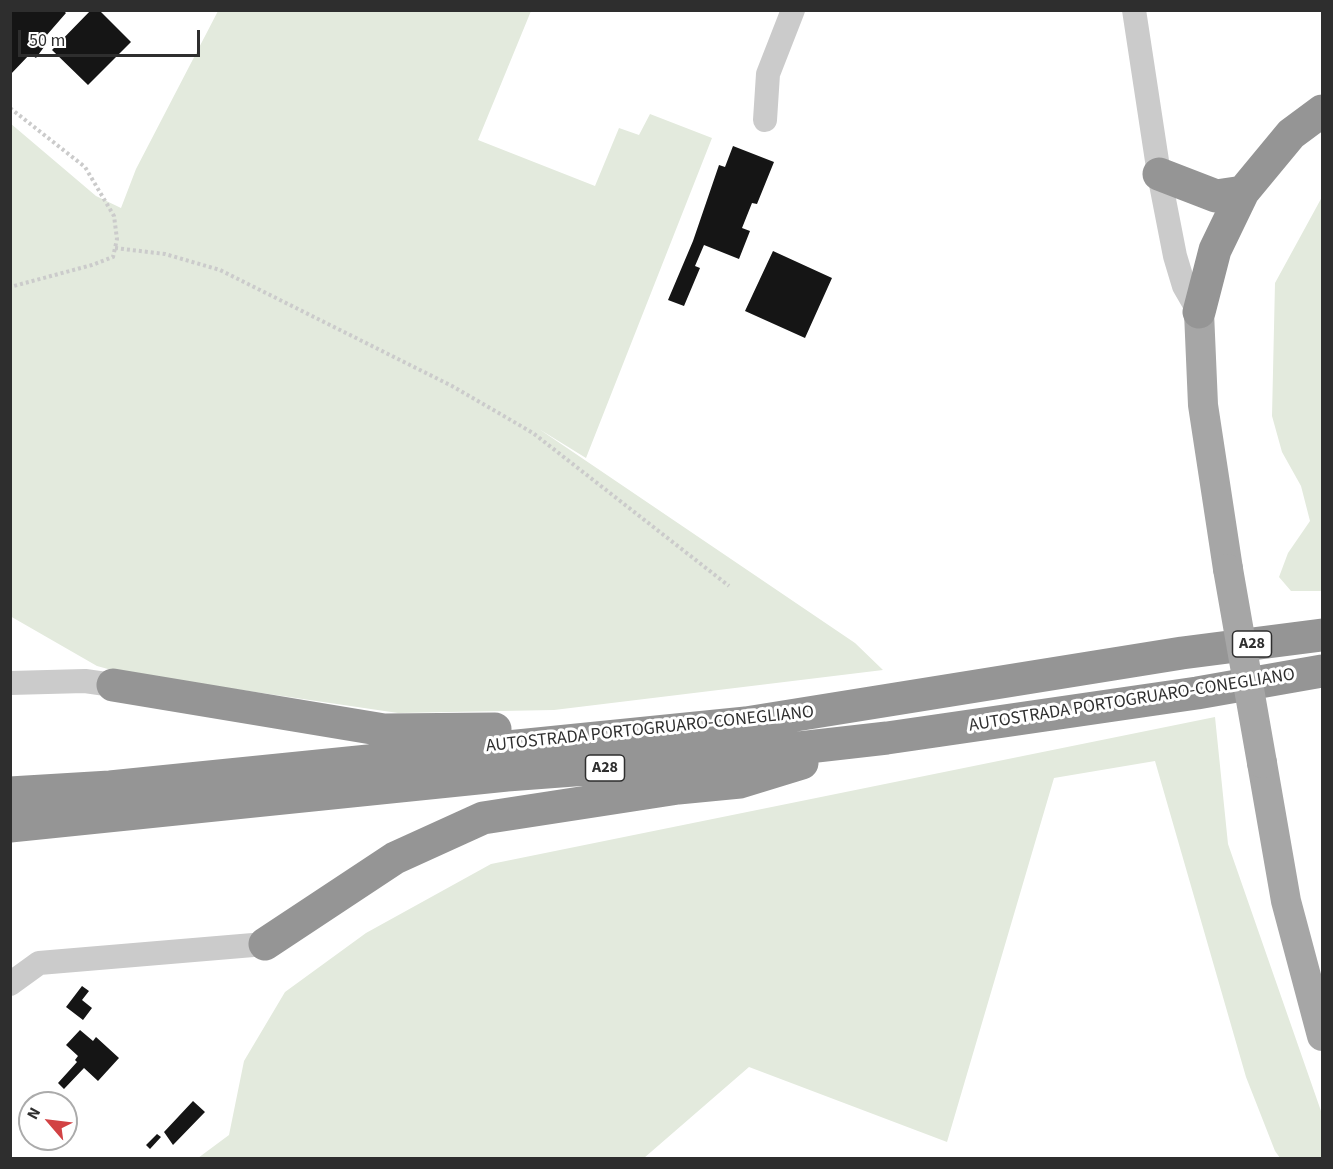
<!DOCTYPE html>
<html>
<head>
<meta charset="utf-8">
<style>
	body { margin:0 }
	#map { position:relative; width:1333px; height:1169px; overflow:hidden; background:#fff; font-family:"Source Sans 3",sans-serif }
	canvas { display:block }
	.frame { position:absolute; inset:0; border:12px solid #2e2e2e; pointer-events:none }
	.north { position:absolute; left:18px; top:1091px; width:60px; height:60px; box-sizing:border-box; background:#fff; border:2px solid #ababab; border-radius:50%; rotate:298deg; font-size:16px; font-weight:700; line-height:24px; text-align:center; color:#2e2e2e }
	.north::after { content:''; display:block; margin:auto; width:21px; height:27px; background:#d24244; clip-path:polygon(50% 0,100% 100%,50% 72%,0 100%) }
	.scale { position:absolute; left:18px; top:30px; width:182px; height:27px; box-sizing:border-box; border:3px solid #2e2e2e; border-top:0; padding-left:8px; font-size:18px; line-height:21px; white-space:nowrap; color:#2e2e2e; -webkit-text-stroke:4px #fff; paint-order:stroke }
</style>
</head>
<body>
<div id="map">
<canvas width="1333" height="1169"></canvas>
<div class="frame"></div>
<div class="north">N</div>
<div class="scale">50 m</div>
</div>
<script>
const ctx = document.querySelector('canvas').getContext('2d');
ctx.lineJoin = 'round';
function paint(path, color) { ctx.fillStyle = color; ctx.fill(path, 'evenodd'); }
const toPath = rows => new Path2D(rows.map(r => 'M' + r).join(''));
function strokePath(path, color, width, dash) { ctx.strokeStyle = color; ctx.lineWidth = width; ctx.lineCap = dash ? 'butt' : 'round'; ctx.setLineDash(dash || []); ctx.stroke(path); }
function drawText(font, color, halo, rows, align = 'center') {
  ctx.font = font + ' "Source Sans 3",sans-serif'; ctx.lineWidth = 6; ctx.setLineDash([]); ctx.textBaseline = 'middle'; ctx.strokeStyle = halo; ctx.fillStyle = color; for (const [text, x, y, turn = 0] of rows) {
    ctx.save(); ctx.translate(x, y); ctx.rotate((+turn || 0) * Math.PI / 180); ctx.textAlign = isNaN(turn) ? turn : align; if (halo) ctx.strokeText(text, 0, 0); ctx.fillText(text, 0, 0); ctx.restore();
  }
}
paint(toPath([
	[218,11,531,11,478,140,595,186,619,128,639,135,650,114,712,138,586,458,539,429,855,643,883,670,554,710,398,713,119,672,97,666,10,616,10,123,96,196,121,208,136,169],
	[1322,197,1322,591,1291,591,1279,577,1288,553,1310,521,1301,486,1282,452,1272,416,1275,283],
	[1215,717,1228,844,1322,1114,1322,1158,1280,1158,1275,1151,1246,1077,1155,761,1054,778,947,1142,749,1067,644,1158,198,1158,229,1135,244,1061,285,992,366,933,491,864]
]), '#e3eadd');
paint(toPath([
	[10,10,63,10,66,13,39,44,44,47,36,58,30,54,10,75],
	[91,10,99,10,131,42,88,85,52,50],
	[733,146,774,162,757,204,752,203,742,228,750,231,739,259,704,245,695,266,700,268,684,306,668,300,693,241,719,165,725,167],
	[773,251,832,278,805,338,745,311],
	[82,986,89,991,82,1000,92,1008,83,1020,66,1007],
	[80,1030,93,1041,96,1037,119,1058,98,1081,84,1068,64,1089,58,1083,77,1062,75,1060,78,1056,66,1045],
	[193,1101,205,1112,173,1145,164,1132],
	[157,1134,161,1137,150,1149,146,1145]
]), '#151515');
strokePath(toPath([
	[10,108,85,167,114,216,117,239,113,257,92,265,10,287],
	[115,248,165,254,220,270,452,386,533,433,729,586]
]), '#cbcbcb', 4, [3, 3]);
strokePath(toPath([
	[1134,10,1159,174,1175,256,1184,286,1199,312],
	[765,120,768,74,793,10],
	[10,683,85,681,113,685],
	[10,984,39,963,265,944]
]), '#cbcbcb', 24);
strokePath(toPath([
	[1199,312,1203,405,1228,569],
	[1262,763,1286,901,1322,1036]
]), '#a6a6a6', 30);
strokePath(toPath([
	[1159,174,1216,196,1243,192],
	[1199,312,1215,250,1243,192,1291,134,1322,111],
	[113,685,384,730,495,729],
	[10,793,110,787,746,723,1182,653,1322,635],
	[10,826,507,775,667,763,887,738,1197,693,1322,671],
	[265,944,395,858,483,818,678,788,740,782,802,763]
]), '#959595', 33);
strokePath(toPath([
	[1228,569,1262,763]
]), '#a6a6a6', 30);
for (const [x, y, w] of [
	[1252,644,39],
	[605,768,39]
]) { const box = new Path2D(); box.roundRect(x - w / 2, y - 13, w, 26, 4.5); ctx.fillStyle = '#fff'; ctx.fill(box); strokePath(box, '#2e2e2e', 1.5); }
drawText('bold 16px', '#2e2e2e', null, [
	["A28",1252,644],
	["A28",605,768]
]);
drawText('18px', '#2e2e2e', '#fff', [
	["AUTOSTRADA PORTOGRUARO-CONEGLIANO",1132,701,-9],
	["AUTOSTRADA PORTOGRUARO-CONEGLIANO",650,730,-6]
]);
</script>
</body>
</html>
